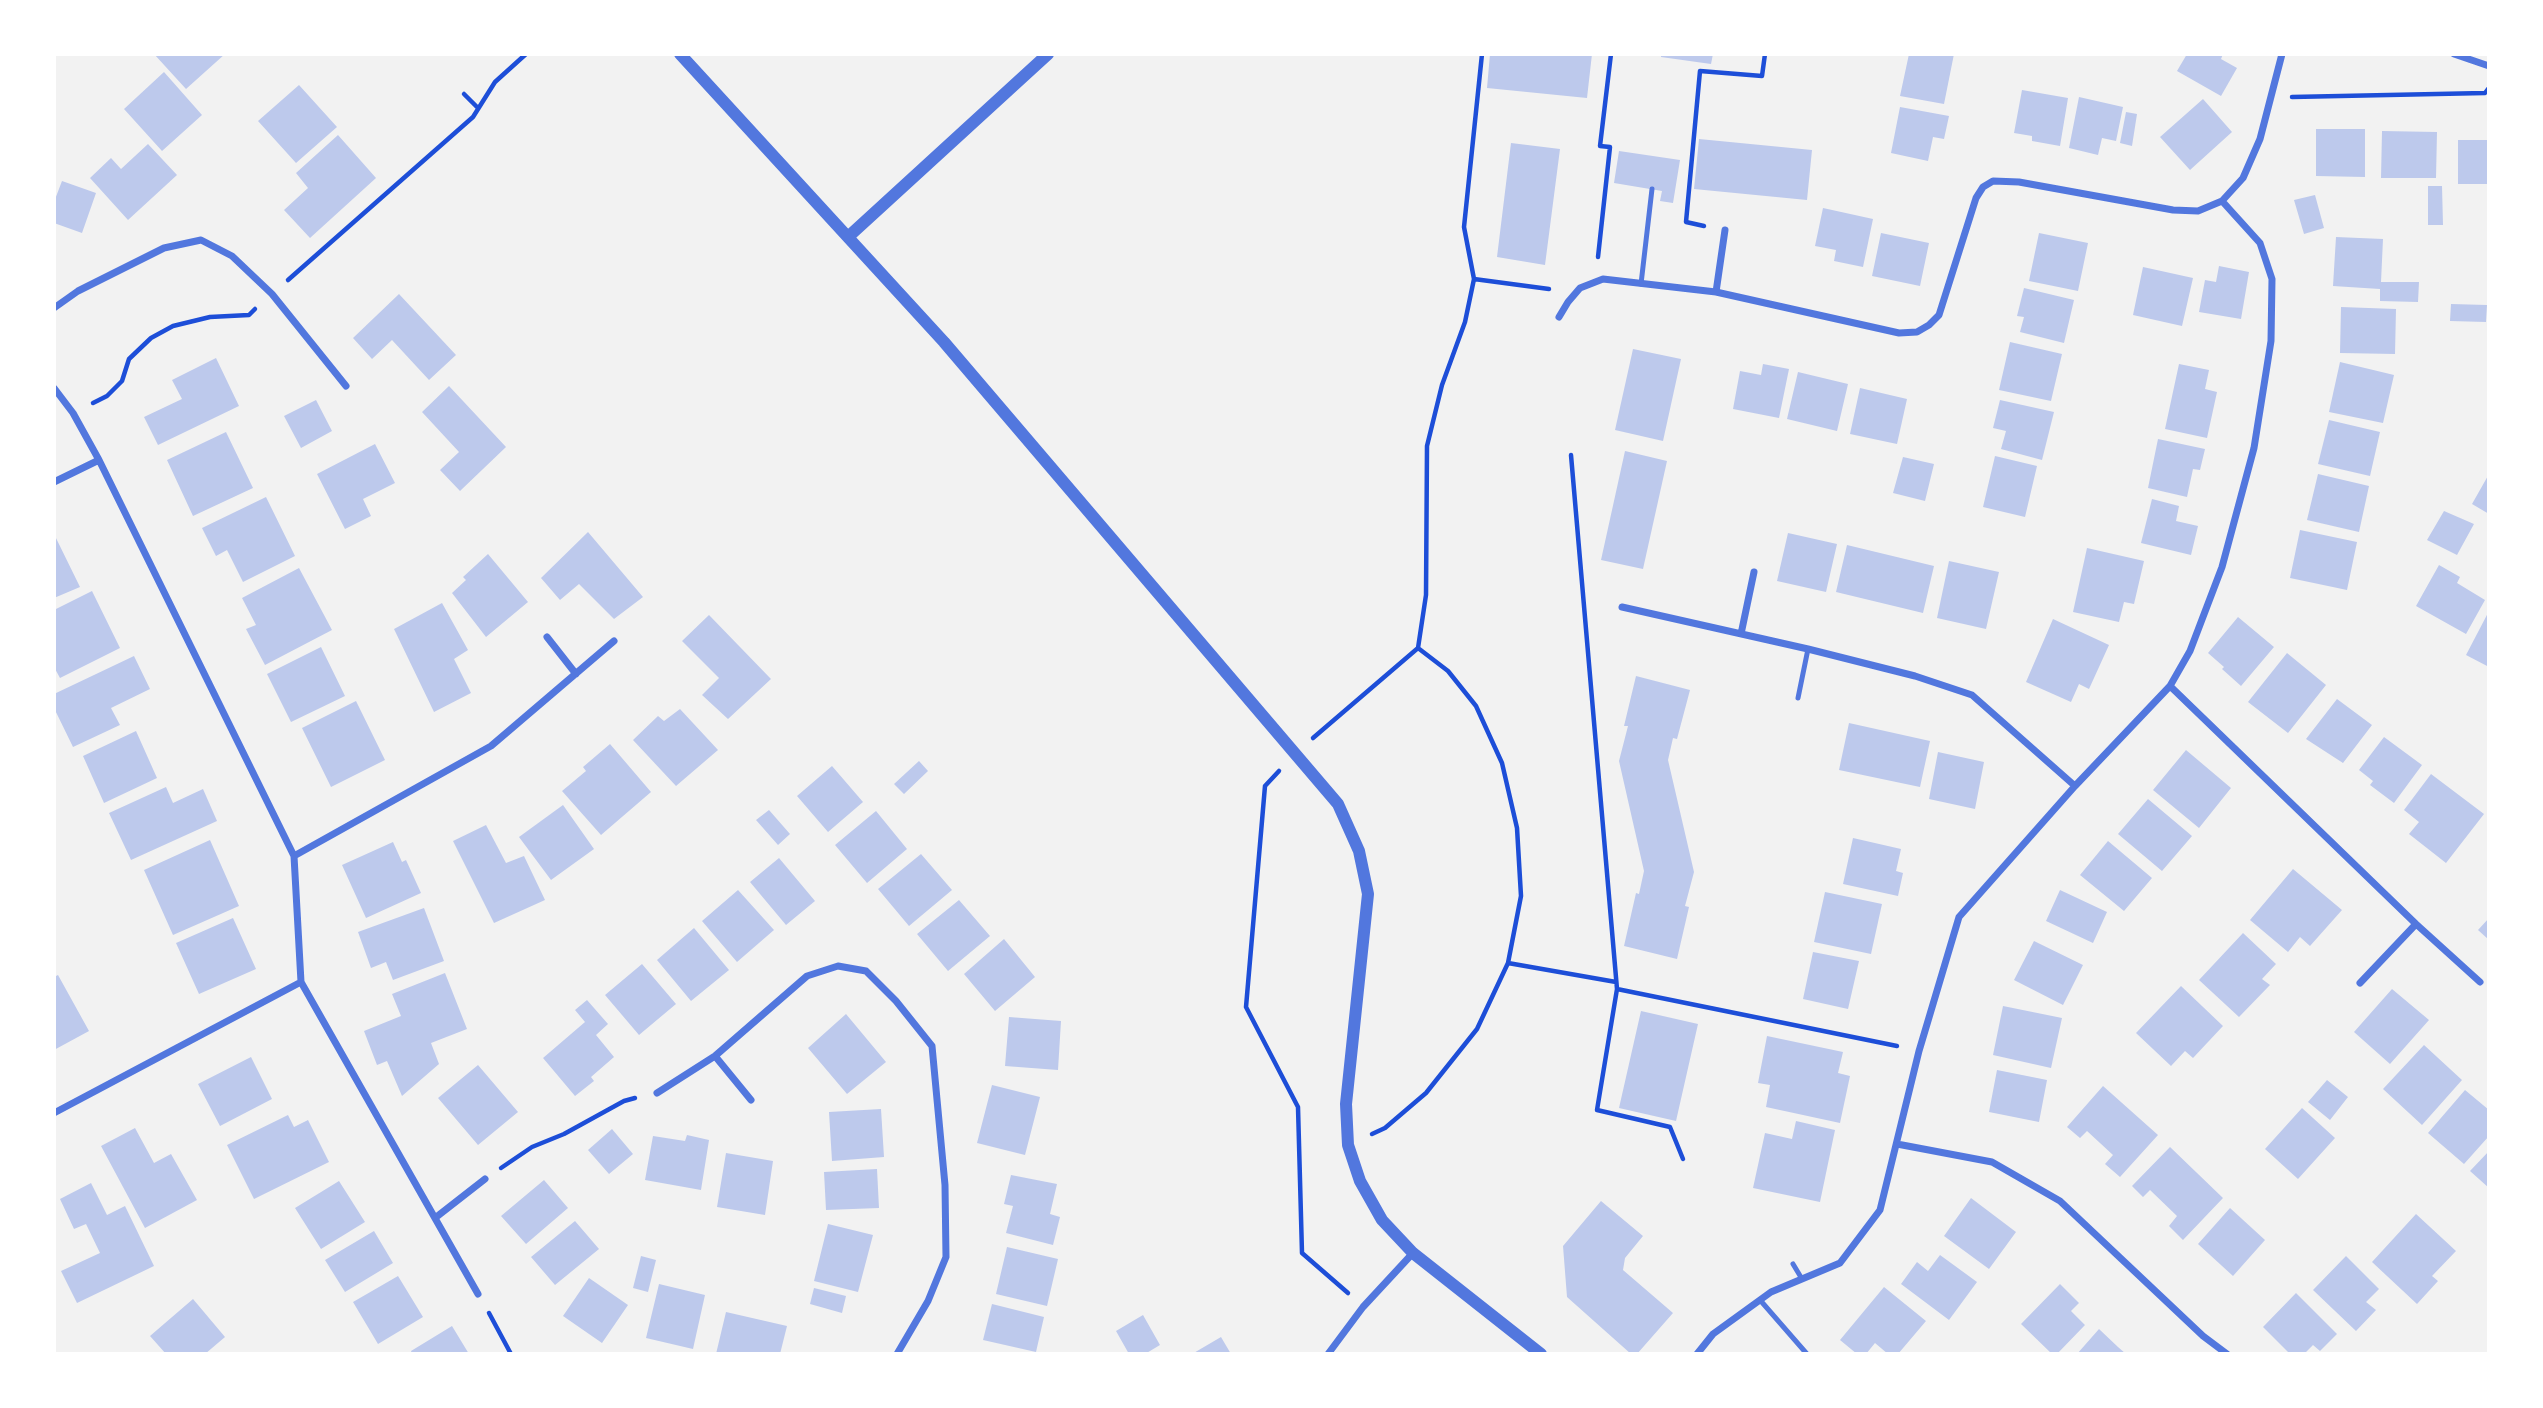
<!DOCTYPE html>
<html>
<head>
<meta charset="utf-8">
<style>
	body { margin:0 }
	#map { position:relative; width:2543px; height:1408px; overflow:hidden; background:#f2f2f2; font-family:"Asap Condensed",sans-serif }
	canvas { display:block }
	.frame { position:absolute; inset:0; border:56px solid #fff; pointer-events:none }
</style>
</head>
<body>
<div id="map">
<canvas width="2543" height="1408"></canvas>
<div class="frame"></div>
</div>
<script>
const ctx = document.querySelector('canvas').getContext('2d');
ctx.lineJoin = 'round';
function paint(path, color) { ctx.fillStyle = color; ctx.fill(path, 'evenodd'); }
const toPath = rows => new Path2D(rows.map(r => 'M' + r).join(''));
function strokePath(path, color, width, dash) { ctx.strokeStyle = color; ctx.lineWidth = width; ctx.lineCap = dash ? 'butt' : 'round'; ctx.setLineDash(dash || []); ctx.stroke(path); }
paint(toPath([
	[154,54,225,54,186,89],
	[1490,54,1592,54,1587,98,1487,88],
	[1661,54,1713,54,1711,64,1661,57],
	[1909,54,1954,54,1944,104,1900,96],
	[2187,54,2223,54,2221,59,2237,68,2221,96,2177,71],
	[164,72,202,115,162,151,124,109],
	[299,85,337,127,296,163,258,121],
	[2022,90,2068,98,2060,146,2032,141,2032,136,2014,133],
	[2079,97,2123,107,2116,141,2102,138,2098,155,2069,148],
	[2203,99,2232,132,2190,170,2160,137],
	[1900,107,1949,116,1944,139,1933,137,1928,161,1891,153],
	[2126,112,2137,114,2132,146,2120,143],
	[2316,129,2365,129,2365,177,2316,176],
	[2382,131,2437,132,2436,178,2381,178],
	[338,135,376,178,310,238,284,210,308,188,296,173],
	[1699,139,1812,150,1807,200,1694,189],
	[2458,140,2489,140,2489,184,2458,184],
	[1511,143,1560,149,1545,265,1497,257],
	[148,144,177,175,128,220,90,178,111,158,121,169],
	[1619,151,1680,160,1673,203,1660,201,1662,191,1614,183],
	[62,181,96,193,82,233,54,223,54,202],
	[2428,186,2442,186,2443,225,2428,225],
	[2315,195,2324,228,2304,234,2294,200],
	[1823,208,1873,219,1863,267,1834,261,1836,250,1815,246],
	[1881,233,1929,243,1920,286,1872,276],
	[2039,233,2088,243,2078,291,2029,281],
	[2336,237,2383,239,2381,282,2419,282,2418,302,2380,301,2380,289,2333,286],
	[2219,266,2249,272,2241,319,2199,312,2205,280,2216,282],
	[2143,267,2193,278,2182,326,2133,315],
	[2024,288,2074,300,2064,343,2020,332,2024,317,2017,316],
	[399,294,456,355,429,380,392,340,372,359,353,338],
	[2451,304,2487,305,2486,322,2450,321],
	[2341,307,2396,309,2395,354,2340,353],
	[2010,342,2062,354,2051,401,1999,390],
	[1633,349,1681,359,1663,441,1615,430],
	[216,358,239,406,158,445,144,417,182,399,172,380],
	[2340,362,2394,375,2383,423,2329,412],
	[1763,364,1789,369,1779,418,1733,409,1740,371,1761,375],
	[2179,364,2209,370,2205,389,2217,392,2207,438,2165,429],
	[1798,372,1848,384,1837,431,1787,419],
	[449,386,506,447,460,491,440,470,459,452,422,412],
	[1860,388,1907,399,1897,444,1850,434],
	[316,400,332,431,301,448,284,416],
	[2000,400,2054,412,2042,460,2001,449,2006,431,1993,428],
	[2329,420,2380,432,2370,476,2318,464],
	[226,432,253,488,193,516,167,460],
	[2158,439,2205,449,2200,470,2193,469,2187,497,2148,488],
	[375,444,395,483,363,499,371,516,345,529,317,474],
	[1625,451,1667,461,1643,569,1601,560],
	[1995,456,2037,466,2025,517,1983,507],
	[1903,457,1934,464,1925,501,1893,493],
	[2318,474,2369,486,2359,532,2307,520],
	[2489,474,2489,514,2472,504],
	[266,497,295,556,243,582,227,550,216,556,202,528],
	[2152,499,2179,506,2176,521,2198,526,2191,555,2141,543],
	[2444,511,2474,524,2457,555,2427,540],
	[2300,530,2357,542,2347,590,2290,578],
	[588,532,643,597,614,619,579,584,560,600,541,578],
	[1788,533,1837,544,1826,592,1777,581],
	[54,534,80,587,54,598],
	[1847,545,1934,566,1923,613,1836,592],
	[2087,548,2144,561,2134,604,2124,602,2119,622,2073,612],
	[488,554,528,602,486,637,452,593,466,580,463,577],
	[1949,561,1999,572,1986,629,1937,618],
	[2439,565,2460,577,2457,583,2485,600,2466,634,2416,606],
	[299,568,332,630,265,665,246,629,256,625,242,598],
	[92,591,120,648,60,678,54,667,54,610],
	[442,603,468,650,454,659,471,693,434,712,394,629],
	[2489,611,2489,667,2466,655],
	[709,615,771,679,728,719,702,695,719,678,682,641],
	[2238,617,2274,647,2241,686,2222,669,2224,667,2208,653],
	[2053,619,2109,645,2089,689,2079,684,2071,702,2026,682],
	[321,647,345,696,291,722,267,674],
	[2287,653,2326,685,2288,733,2248,702],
	[134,656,150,689,111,708,120,725,73,747,54,708,54,694],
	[1636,676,1690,690,1677,739,1673,738,1668,760,1694,872,1685,906,1689,907,1677,959,1624,946,1636,893,1639,894,1644,871,1619,761,1628,726,1624,726],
	[2337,699,2372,725,2343,763,2306,739],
	[356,701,385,760,331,787,302,728],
	[680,709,718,750,676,786,633,740,658,716,664,721],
	[1849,723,1930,741,1920,787,1839,770],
	[136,731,157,778,104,803,83,756],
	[2384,737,2422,765,2394,803,2370,785,2373,781,2359,770],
	[610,744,651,792,601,835,562,791,586,771,583,767],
	[2186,750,2231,788,2199,828,2153,790],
	[1938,752,1984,762,1975,809,1929,799],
	[919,761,928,771,904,794,894,784],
	[832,766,863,802,828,832,797,796],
	[2431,774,2484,814,2446,863,2409,834,2419,822,2404,810],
	[166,787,173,803,203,789,217,821,131,860,109,813],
	[2148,799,2192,836,2162,871,2118,834],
	[563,805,594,849,551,880,519,837],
	[769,810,790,834,778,845,756,820],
	[876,811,907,849,867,883,835,845],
	[486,825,506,863,524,856,545,900,494,923,453,841],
	[1853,838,1901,849,1896,871,1903,873,1898,896,1843,884],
	[210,840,239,906,173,935,144,870],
	[2108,841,2152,878,2124,911,2080,875],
	[393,842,402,862,406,860,421,893,366,918,342,865],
	[921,854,952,890,909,926,878,889],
	[779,858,815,901,786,925,750,882],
	[2293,869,2342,910,2310,946,2300,937,2288,952,2250,920],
	[738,890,774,930,737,962,702,921],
	[2060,890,2107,912,2093,943,2046,921],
	[1825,892,1882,904,1871,954,1814,942],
	[959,900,990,936,948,971,917,934],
	[424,908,444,961,393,980,386,962,371,968,358,932],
	[233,918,256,969,199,994,176,943],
	[2489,918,2489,940,2478,930],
	[694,928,729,970,691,1001,657,960],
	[2243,933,2276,964,2262,979,2270,985,2239,1017,2199,980],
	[1004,939,1035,977,995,1011,964,974],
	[2034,941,2083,965,2063,1005,2014,980],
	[1813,952,1859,961,1848,1009,1803,999],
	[642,964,676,1004,639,1035,605,995],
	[445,973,467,1029,431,1043,439,1064,402,1096,387,1061,377,1065,364,1031,401,1016,392,994],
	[58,975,89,1031,54,1050,54,977],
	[2181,986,2223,1026,2193,1058,2185,1051,2171,1066,2136,1033],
	[2392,989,2429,1020,2390,1064,2354,1032],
	[587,1000,608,1024,596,1035,614,1057,591,1077,594,1081,575,1096,543,1058,585,1022,575,1010],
	[2003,1006,2062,1018,2051,1068,1993,1055],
	[1641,1011,1698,1024,1676,1121,1619,1108],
	[846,1014,886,1062,847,1094,808,1048],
	[1009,1017,1061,1021,1058,1070,1005,1066],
	[1767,1036,1843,1052,1838,1073,1850,1076,1840,1123,1766,1107,1770,1085,1758,1083],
	[2424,1045,2462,1080,2422,1125,2383,1089],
	[251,1057,272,1099,220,1126,198,1084],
	[478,1065,518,1112,478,1145,438,1098],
	[1997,1070,2047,1080,2039,1122,1989,1112],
	[2327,1080,2348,1097,2330,1120,2308,1102],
	[992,1085,1040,1097,1025,1155,977,1143],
	[2103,1086,2158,1135,2120,1177,2105,1164,2113,1155,2087,1131,2080,1138,2067,1127],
	[2465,1090,2489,1110,2489,1136,2464,1164,2428,1133],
	[2302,1108,2335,1138,2298,1179,2265,1149],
	[881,1109,884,1157,832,1161,829,1112],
	[288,1115,294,1127,308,1120,329,1162,254,1199,227,1145],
	[1796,1121,1835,1130,1820,1202,1753,1188,1765,1133,1792,1139],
	[135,1128,154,1163,171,1154,197,1200,145,1228,101,1146],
	[612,1129,633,1154,609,1174,588,1150],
	[687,1135,709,1140,701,1190,645,1180,653,1136,685,1141],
	[2170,1147,2223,1198,2183,1240,2169,1226,2177,1216,2150,1190,2143,1197,2132,1186],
	[2489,1151,2489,1188,2470,1171],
	[726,1153,773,1161,765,1215,717,1207],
	[877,1169,879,1208,826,1210,824,1172],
	[1011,1175,1057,1184,1050,1214,1060,1217,1053,1245,1006,1233,1013,1206,1004,1204],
	[544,1180,568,1208,526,1244,501,1216],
	[339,1181,365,1222,321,1249,295,1208],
	[91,1183,107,1215,125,1206,154,1266,77,1303,61,1271,100,1253,86,1224,74,1229,60,1199],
	[1971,1198,2016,1232,1989,1269,1944,1236],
	[1601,1201,1643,1236,1625,1258,1623,1270,1673,1313,1637,1354,1631,1354,1567,1297,1563,1246],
	[2230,1208,2265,1240,2233,1276,2198,1244],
	[2416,1214,2456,1251,2432,1276,2438,1281,2417,1304,2372,1262],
	[575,1221,599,1249,555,1285,531,1257],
	[828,1224,873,1235,858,1292,814,1281],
	[374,1231,393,1263,345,1292,325,1260],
	[1007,1247,1058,1259,1047,1306,996,1294],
	[1940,1255,1977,1282,1949,1320,1901,1284,1917,1262,1928,1271],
	[641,1256,656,1260,648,1292,633,1288],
	[2346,1256,2379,1289,2366,1302,2376,1310,2356,1331,2313,1290],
	[398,1276,423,1317,378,1344,353,1302],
	[589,1278,628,1305,602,1343,563,1316],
	[659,1284,705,1295,693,1349,646,1338],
	[2060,1284,2079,1303,2071,1311,2085,1325,2057,1354,2052,1354,2021,1324],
	[1884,1287,1926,1321,1898,1354,1888,1354,1875,1343,1866,1354,1857,1354,1840,1340],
	[814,1288,846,1296,842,1313,810,1304],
	[2296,1293,2337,1334,2320,1351,2313,1345,2304,1354,2290,1354,2263,1327],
	[193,1299,225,1337,205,1354,166,1354,150,1336],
	[992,1304,1044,1317,1036,1352,983,1340],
	[726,1312,787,1326,780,1354,716,1354],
	[1143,1315,1160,1345,1145,1354,1129,1354,1116,1331],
	[452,1326,469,1354,412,1354,411,1351],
	[2099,1329,2118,1347,2126,1354,2077,1354],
	[1221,1337,1231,1354,1192,1354]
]), '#bdc9ec');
strokePath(toPath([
	[464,94,478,108],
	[2292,97,2485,93,2488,89],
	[1704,226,1686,222,1700,71,1762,76,1765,54],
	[1598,257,1610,147,1600,146,1611,54],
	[1474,279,1549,289],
	[288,280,473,117,495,82,526,54],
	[93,403,107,396,122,381,129,359,151,338,173,326,210,317,249,315,255,309],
	[1571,455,1617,989,1897,1046],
	[1418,648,1448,671,1476,706,1502,763,1517,828,1521,896,1508,963,1616,982],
	[1313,738,1418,648,1426,595,1427,446,1442,385,1465,322,1474,279,1464,227,1482,54],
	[1279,771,1265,786,1246,1007,1298,1107,1302,1253,1348,1293],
	[1617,989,1597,1110,1670,1127,1683,1159],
	[1372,1134,1385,1128,1426,1093,1477,1029,1508,963],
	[501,1168,532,1147,564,1134,624,1101,635,1098],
	[489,1313,511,1354]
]), '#1d4ed8', 4.5);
strokePath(toPath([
	[1641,284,1652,189],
	[1798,698,1808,649],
	[1793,1264,1802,1279],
	[1760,1300,1807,1354]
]), '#5277de', 5);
strokePath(toPath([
	[2454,54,2489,66],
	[1716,292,1725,230],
	[54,308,78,291,164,248,201,240,232,256,272,294,346,386],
	[1559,317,1568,302,1580,288,1603,279,1716,292,1899,333,1917,332,1929,325,1939,315,1976,198,1983,187,1993,181,2019,182,2173,210,2198,211,2222,201,2243,178,2260,139,2282,54],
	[54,388,73,413,99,460,294,856,301,982,478,1294],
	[54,482,99,460],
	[1622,607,1808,649,1915,676,1972,695,2075,786],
	[1741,634,1754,572],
	[547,637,576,674],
	[2170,686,2416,924,2480,982],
	[294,856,491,746,614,641],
	[2360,983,2416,924],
	[715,1056,751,1100],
	[657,1093,715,1056,807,976,838,966,866,971,896,1001,932,1046,945,1185,946,1257,928,1301,897,1354],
	[54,1113,301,982],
	[1897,1144,1992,1162,2060,1201,2203,1336,2227,1354],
	[435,1218,485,1179],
	[1328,1354,1363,1307,1413,1253],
	[1697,1354,1713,1334,1771,1292,1840,1263,1880,1210,1919,1051,1959,917,2075,786,2170,686,2190,651,2222,567,2254,448,2271,341,2272,279,2260,243,2222,201]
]), '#5277de', 7);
strokePath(toPath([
	[680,54,944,342,1338,804,1359,851,1368,894,1346,1104,1348,1145,1360,1181,1382,1220,1413,1253,1541,1354],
	[848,237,1048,54]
]), '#5277de', 12);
</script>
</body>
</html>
